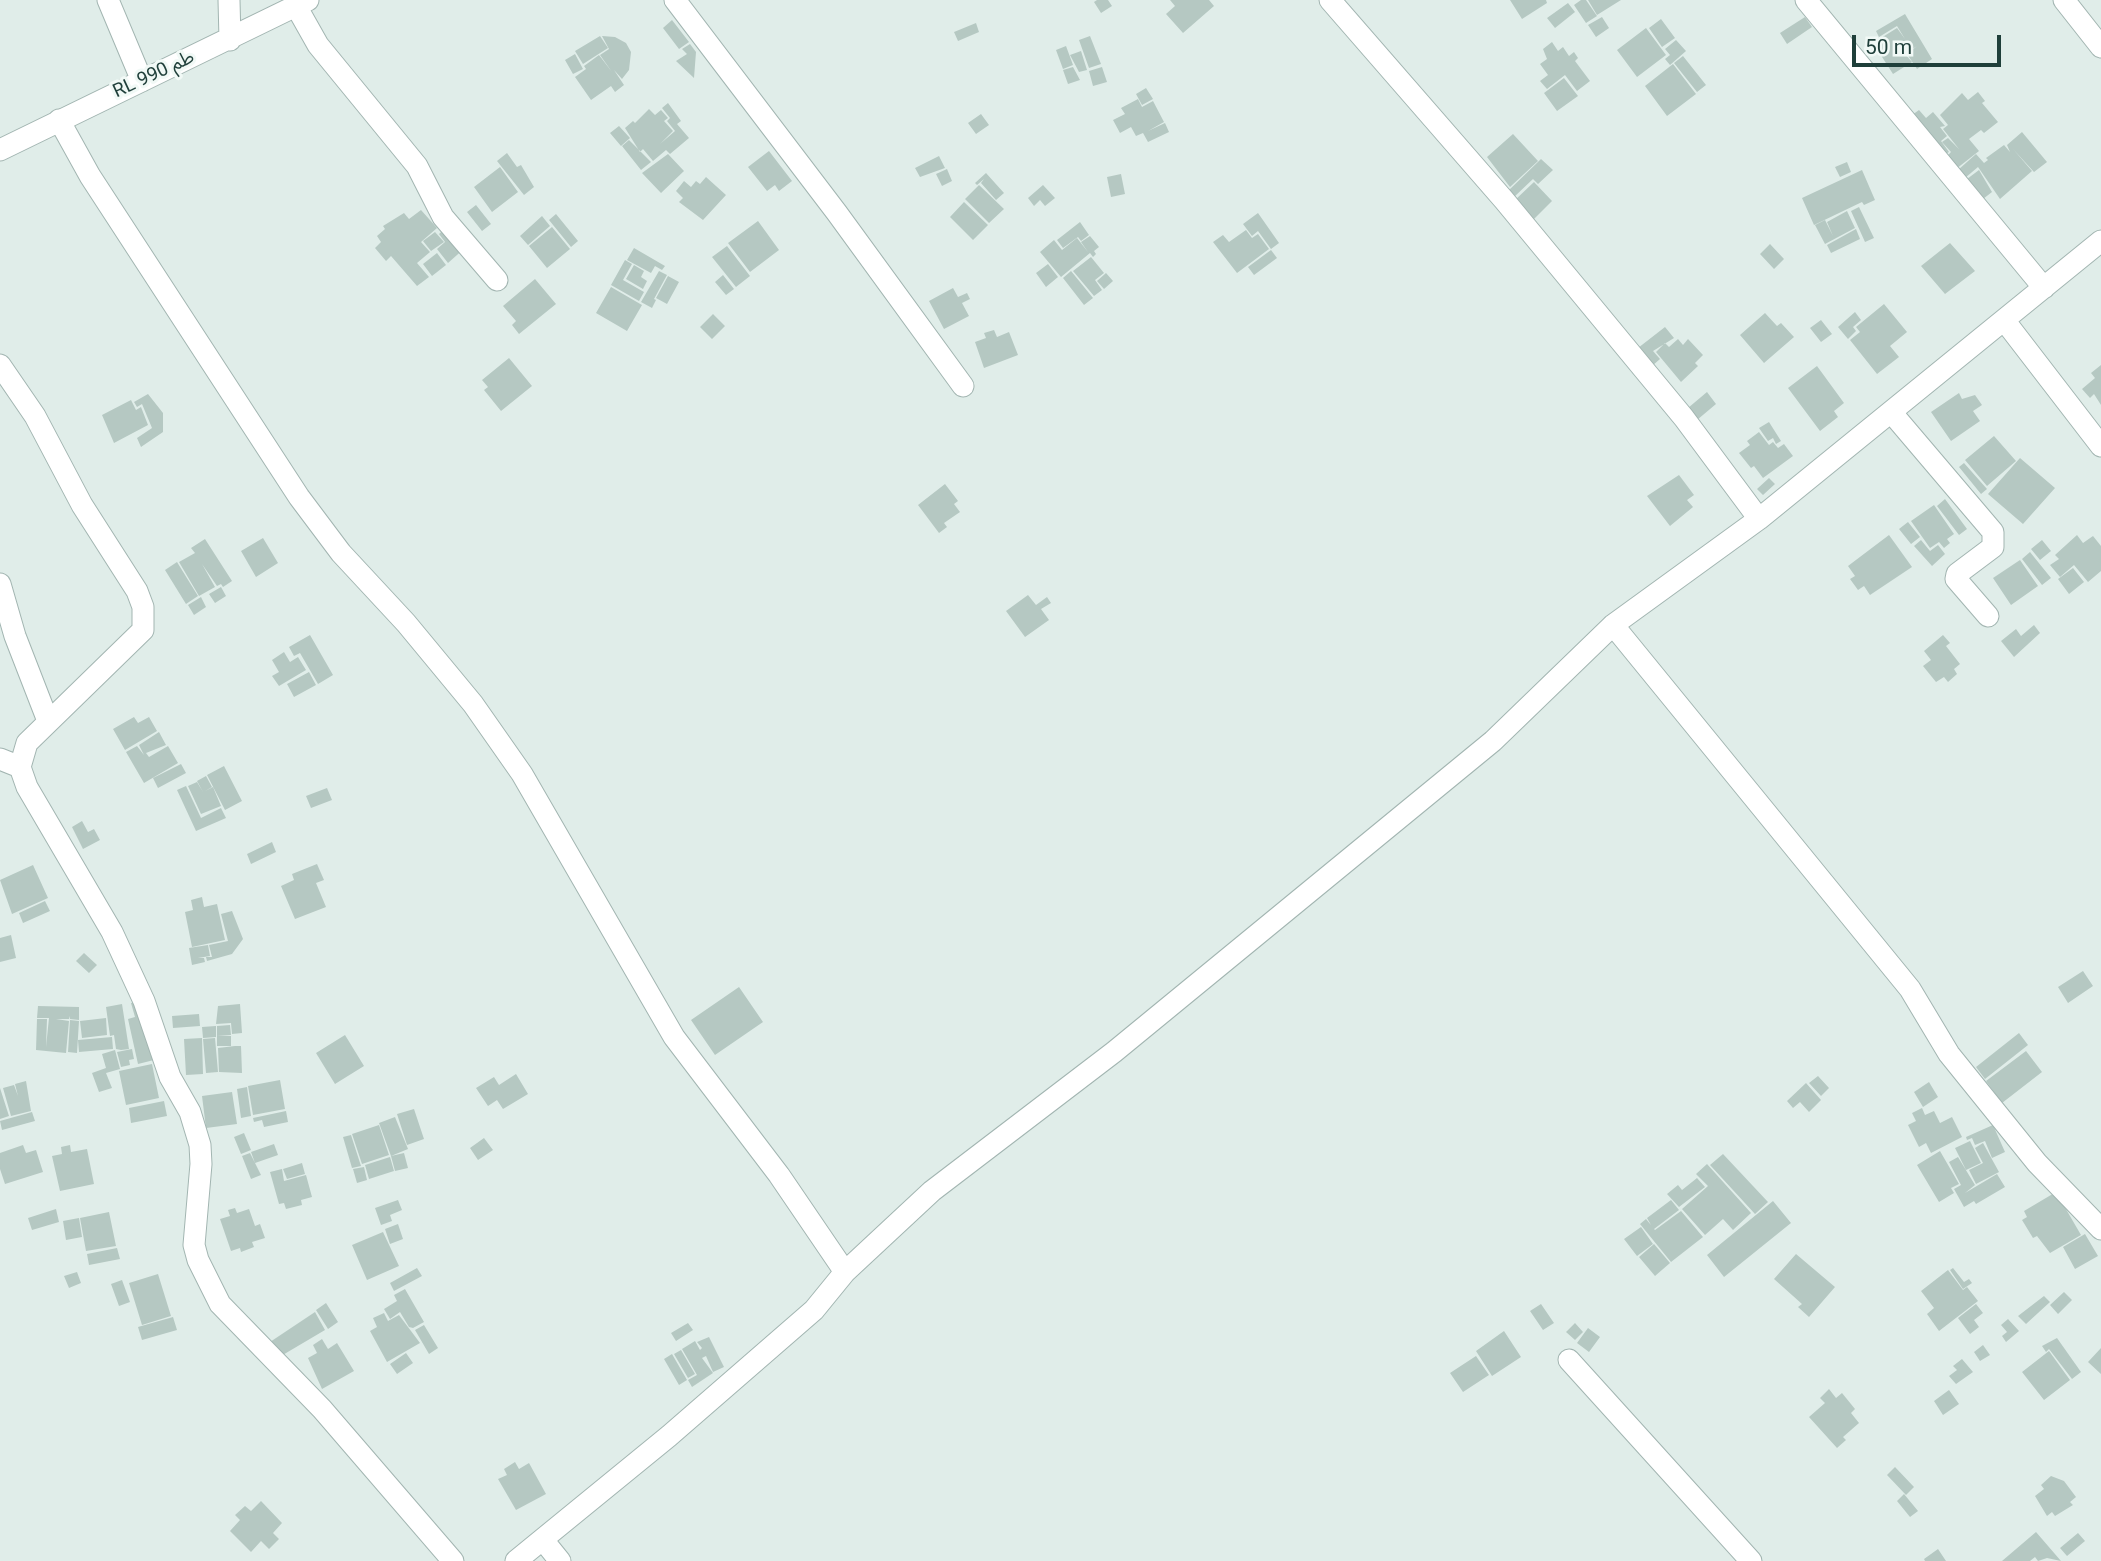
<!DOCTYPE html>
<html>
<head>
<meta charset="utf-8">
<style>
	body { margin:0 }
	#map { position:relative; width:2101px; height:1561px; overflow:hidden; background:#e0ede9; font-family:Roboto,sans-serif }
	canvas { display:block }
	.scale { position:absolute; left:1852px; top:35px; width:149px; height:32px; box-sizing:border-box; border:4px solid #1f3f3a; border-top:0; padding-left:9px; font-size:21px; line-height:24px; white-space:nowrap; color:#1f3f3a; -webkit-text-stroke:5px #f1f9f6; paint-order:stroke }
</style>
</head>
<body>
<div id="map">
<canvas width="2101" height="1561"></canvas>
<div class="scale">50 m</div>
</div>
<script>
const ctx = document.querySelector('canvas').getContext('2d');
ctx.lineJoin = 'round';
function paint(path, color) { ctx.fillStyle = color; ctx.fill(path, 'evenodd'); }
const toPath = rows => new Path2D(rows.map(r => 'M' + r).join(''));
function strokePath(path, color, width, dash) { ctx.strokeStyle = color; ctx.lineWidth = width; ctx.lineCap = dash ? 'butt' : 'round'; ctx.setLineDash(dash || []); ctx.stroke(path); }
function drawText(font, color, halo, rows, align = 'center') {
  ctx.font = font + ' Roboto,"Noto Sans Arabic",sans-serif'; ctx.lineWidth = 6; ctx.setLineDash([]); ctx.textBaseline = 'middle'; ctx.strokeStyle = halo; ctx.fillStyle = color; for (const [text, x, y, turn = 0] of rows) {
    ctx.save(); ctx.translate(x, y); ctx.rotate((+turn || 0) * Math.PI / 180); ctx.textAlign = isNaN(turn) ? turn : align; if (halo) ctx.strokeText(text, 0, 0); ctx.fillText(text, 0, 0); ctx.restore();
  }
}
paint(toPath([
	[1097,0,1108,0,1112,6,1101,13,1094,2],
	[1170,0,1209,0,1214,6,1183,33,1166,14,1175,6],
	[1510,0,1546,0,1547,3,1522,19],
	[1581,0,1586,0,1597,16,1586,23,1574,5],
	[1588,0,1621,0,1597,15],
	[1568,3,1575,12,1555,28,1547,18],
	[1905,14,1932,59,1917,69,1907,54,1917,46,1905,54,1912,62,1893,74,1875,46,1883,41,1881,38,1897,28,1905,39,1897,26,1879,37,1876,31],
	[1602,17,1609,28,1596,37,1588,25],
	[1805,17,1812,27,1787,44,1780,33],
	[1661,19,1675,38,1662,47,1649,28],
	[672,20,689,42,679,49,663,28],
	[976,23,979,32,958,41,954,32],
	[1646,28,1666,55,1637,77,1617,50],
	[600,36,608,48,583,64,575,51],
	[602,36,615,37,626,43,631,52,629,70,622,79,614,70,624,85,615,92,611,86,591,100,575,77,586,69,584,66,599,55,612,72,600,55,609,49],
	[1090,36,1101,64,1089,68,1079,40],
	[1676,40,1686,51,1670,65,1665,59,1670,55,1665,49],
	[1552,42,1558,51,1563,47,1569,56,1574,52,1578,58,1575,61,1590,81,1577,91,1565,75,1547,89,1540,81,1548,75,1540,64,1547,59,1543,49],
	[690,44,696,52,694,78,676,61,687,54,682,49],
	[1066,46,1073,65,1063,69,1056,50],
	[1081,51,1087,70,1079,72,1070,55],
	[575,54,583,69,573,74,565,60],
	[1683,56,1706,85,1697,92,1674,63],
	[1673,64,1696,94,1667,116,1645,86],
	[1073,67,1080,80,1068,84,1063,70],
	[1102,67,1107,82,1093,86,1089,71],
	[1564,78,1578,96,1557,111,1544,93],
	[1146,88,1153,99,1142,105,1136,94],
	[1978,92,1985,101,1982,103,1998,122,1984,133,1981,130,1969,139,1979,151,1956,169,1946,157,1951,152,1942,142,1948,138,1959,149,1943,129,1948,125,1940,115,1962,93,1968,100],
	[1138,99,1142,107,1153,101,1164,122,1148,131,1165,123,1169,132,1148,142,1143,133,1136,136,1131,127,1120,133,1113,120,1125,114,1121,108],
	[668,103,681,121,677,124,689,138,670,154,666,150,653,161,643,149,640,152,625,128,633,121,635,123,649,109,655,115,661,110,668,118,664,121,673,131,660,144,675,131,667,121,670,118,662,108],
	[1919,110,1926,118,1933,112,1945,126,1940,127,1947,136,1941,141,1949,152,1944,155,1912,115],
	[981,114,989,125,976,134,968,123],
	[619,126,630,138,621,146,610,133],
	[2022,132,2047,162,2034,172,2013,149,2032,171,2000,199,1978,167,1965,178,1958,170,1976,154,1984,163,1988,160,1986,158,2004,145,2010,152,2007,145],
	[1513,134,1538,161,1510,187,1487,157],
	[629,140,651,162,641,170,622,146],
	[769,151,792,181,779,191,775,185,767,191,748,167],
	[507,153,517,167,521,165,534,187,524,195,497,161],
	[668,154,684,171,661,193,642,173],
	[939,156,945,168,920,177,915,168],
	[1541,159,1553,170,1538,184,1533,179,1513,198,1507,192],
	[1847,162,1851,172,1840,177,1835,167],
	[500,167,518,192,492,212,474,187],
	[947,169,952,181,942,186,936,174],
	[1862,170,1875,200,1864,205,1862,202,1814,225,1802,198],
	[1979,170,1992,192,1983,199,1967,179],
	[986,173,1004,193,996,200,981,183,984,179,977,185,975,183],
	[1121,174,1125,194,1111,197,1107,177],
	[706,177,726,195,703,220,679,202,683,198,676,191,684,181,691,187,696,181,700,184],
	[1534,182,1552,201,1533,220,1514,201],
	[979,185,1004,209,989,223,965,199],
	[1043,185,1055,198,1045,206,1040,200,1034,206,1028,198],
	[964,202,988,225,973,240,950,217],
	[476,205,491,224,482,231,467,212],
	[1859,207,1874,238,1865,242,1851,211],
	[421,210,437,228,421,242,430,252,417,263,429,277,417,286,391,256,386,261,375,248,381,242,377,236,385,229,383,226,404,213,409,219],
	[1847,211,1855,228,1825,244,1815,225,1825,220,1833,236,1827,222],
	[1258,213,1279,243,1271,249,1258,231,1252,236,1243,224],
	[556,214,578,241,571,247,549,220],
	[542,216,550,226,528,245,520,236],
	[758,221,779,250,750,272,728,243],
	[1080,222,1089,235,1081,241,1078,237,1063,248,1057,240],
	[448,226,466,247,448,263,437,249,445,242,439,234],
	[552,227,570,249,547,268,529,246],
	[1856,229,1860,239,1831,253,1827,245],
	[1246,230,1252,238,1258,234,1269,249,1237,273,1213,242,1223,235,1229,242],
	[435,232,444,242,431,251,423,241],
	[1090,236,1099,247,1094,251,1096,254,1093,257,1090,253,1061,277,1040,252,1054,240,1062,250,1077,238,1088,252,1081,242],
	[1950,243,1975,271,1945,294,1921,266],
	[1770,244,1784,259,1774,269,1760,254],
	[727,246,750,276,736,287,712,257],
	[634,248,665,266,662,270,655,266,651,273,627,260],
	[1271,250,1277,258,1254,275,1248,267],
	[437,253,446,265,432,276,423,264],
	[1091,257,1104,273,1095,280,1102,290,1094,296,1073,271],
	[625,260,632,264,623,280,644,292,639,301,611,285],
	[1048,264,1058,277,1046,287,1036,273],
	[634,265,644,271,641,277,647,281,643,289,626,279],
	[659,271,667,275,654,299,656,300,652,308,641,302],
	[1071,271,1093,298,1084,305,1063,278],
	[1106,273,1113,281,1104,289,1097,281],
	[723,275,734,289,726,295,715,282],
	[668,276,679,282,667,304,656,298],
	[535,279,556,304,519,334,512,325,516,321,503,306],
	[611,287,642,305,627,331,596,313],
	[953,288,958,297,967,293,970,299,962,303,969,316,944,329,929,301],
	[1884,304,1907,332,1890,346,1899,357,1877,374,1850,340,1860,332,1856,327],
	[1855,312,1861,320,1853,327,1856,331,1848,339,1838,327],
	[1765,313,1777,326,1781,323,1794,337,1764,363,1740,335],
	[713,314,725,326,712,339,700,327],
	[1821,320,1832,334,1821,342,1810,328],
	[1665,327,1674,338,1653,351,1660,359,1652,366,1638,348],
	[994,330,997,337,1009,332,1018,355,984,368,975,342,986,338,984,333],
	[1678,339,1683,345,1688,339,1703,355,1695,363,1698,366,1681,382,1656,352,1665,343,1669,347],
	[509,358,532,386,501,411,484,390,488,387,482,380],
	[2101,365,2101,405,2094,394,2090,398,2082,389,2095,378,2091,373],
	[1817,366,1844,403,1834,411,1838,417,1820,431,1788,388],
	[1707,392,1716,404,1697,420,1688,408],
	[1959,393,1962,399,1975,395,1982,405,1973,411,1980,421,1951,441,1931,412],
	[148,394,163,413,163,432,141,447,137,438,152,428,142,404,137,407,134,402],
	[131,400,136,410,141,407,148,425,114,443,102,415],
	[1769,422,1781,441,1776,444,1773,438,1768,441,1759,428],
	[1759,432,1769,445,1773,442,1778,448,1784,444,1793,456,1763,478,1754,466,1751,468,1739,453,1750,445,1747,441],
	[1994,436,2016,461,1987,486,1965,460],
	[2020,458,2055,488,2023,524,1988,494],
	[1964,463,1987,489,1981,494,1959,467],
	[1679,475,1694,495,1687,500,1693,507,1670,526,1647,496],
	[1769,478,1775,484,1763,495,1757,489],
	[945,484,958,501,954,504,960,512,944,523,947,527,939,533,918,505],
	[1945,499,1967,529,1959,535,1937,506],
	[1934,505,1954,534,1947,539,1950,543,1944,548,1939,542,1930,548,1911,521],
	[1908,522,1920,537,1911,544,1899,529],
	[1889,535,1912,567,1870,595,1864,586,1858,590,1850,579,1855,576,1848,566],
	[2077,535,2083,543,2093,536,2101,546,2101,571,2088,582,2074,565,2060,577,2050,565,2059,559,2055,555],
	[263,538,278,563,256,577,241,551],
	[205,539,232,581,223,587,221,584,217,586,202,564,215,587,199,596,179,562,195,553,191,548],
	[1921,540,1930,551,1938,545,1945,554,1932,566,1914,546],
	[2042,540,2051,551,2040,560,2031,549],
	[2030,552,2051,578,2042,585,2022,559],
	[2020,560,2038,586,2011,605,1993,578],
	[177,562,198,596,186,604,165,570],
	[2073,568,2084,582,2069,594,2058,579],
	[221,587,226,596,215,603,209,594],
	[1028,595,1036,605,1047,597,1051,603,1041,609,1049,620,1025,637,1006,611],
	[201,597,206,607,194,615,188,605],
	[2034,625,2040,633,2014,657,2001,641,2016,629,2021,636],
	[310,635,333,675,318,684,300,653,294,656,289,647],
	[1943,635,1950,643,1946,646,1960,664,1954,669,1957,674,1948,682,1944,677,1936,682,1923,666,1931,660,1924,651],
	[284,652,290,662,298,657,306,670,279,686,272,676,279,672,272,660],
	[309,672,316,685,294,697,287,684],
	[134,717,138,723,149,717,157,731,125,750,113,729],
	[159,732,166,745,146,753,149,757,168,746,178,763,144,783,126,752,137,746,144,755,139,745],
	[181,764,186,773,158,788,153,778],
	[224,766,242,801,225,810,207,775],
	[206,776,212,787,205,791,213,787,221,806,201,814,188,786,197,782,203,792,197,781],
	[186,786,201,818,221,808,226,818,196,831,177,790],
	[327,788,332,800,311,808,306,796],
	[82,821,88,832,94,829,100,840,83,849,72,827],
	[272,842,276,852,251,864,247,854],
	[317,864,324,880,316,883,326,907,295,919,281,886,294,880,292,874],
	[33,865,48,898,12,914,0,880],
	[202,897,204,907,217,904,225,940,192,947,185,912,193,910,191,900],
	[45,901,50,911,23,923,19,913],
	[232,911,243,939,232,954,207,961,206,957,212,957,209,945,228,941,221,914],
	[11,935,16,958,0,962,0,938],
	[208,945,210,956,198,958,204,958,205,962,192,965,189,948],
	[84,953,97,965,89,973,76,961],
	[2083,971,2093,986,2068,1003,2058,987],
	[739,987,763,1022,715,1055,691,1020],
	[141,1001,154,1060,138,1064,128,1019,135,1017,131,1003],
	[122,1004,129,1049,121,1050,116,1049,114,1035,110,1036,106,1007],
	[240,1004,242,1033,232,1034,231,1023,216,1024,218,1006],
	[38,1006,79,1007,79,1020,70,1019,69,1016,69,1019,56,1019,69,1021,66,1053,36,1050,37,1019,47,1019,46,1047,49,1018,37,1018],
	[199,1014,200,1026,173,1028,172,1016],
	[106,1018,107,1035,82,1038,80,1021],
	[70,1020,79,1021,77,1053,68,1052],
	[230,1025,231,1035,217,1036,217,1026],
	[216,1026,216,1037,203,1038,202,1027],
	[2019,1033,2028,1045,1985,1079,1976,1067],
	[345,1035,364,1066,335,1084,316,1053],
	[217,1036,231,1036,231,1046,217,1046],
	[112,1037,113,1049,79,1052,78,1040],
	[202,1038,203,1074,186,1075,184,1039],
	[215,1038,218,1072,206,1073,203,1039],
	[235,1046,241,1046,242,1073,219,1072,218,1048],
	[132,1049,134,1059,129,1060,130,1065,121,1067,117,1052],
	[115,1050,120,1069,106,1073,112,1088,99,1092,92,1073,106,1068,102,1054],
	[2026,1051,2042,1072,2002,1103,1986,1081],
	[152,1064,159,1098,126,1105,119,1071],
	[516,1074,528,1094,503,1109,497,1100,488,1106,476,1088,494,1077,499,1085],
	[1818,1076,1829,1088,1821,1096,1809,1083],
	[280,1080,285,1109,253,1115,248,1086],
	[26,1081,31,1111,11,1116,3,1088,14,1085,18,1096,15,1084],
	[1929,1082,1938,1097,1923,1107,1914,1092],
	[1806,1083,1821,1100,1809,1112,1800,1102,1793,1108,1787,1101],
	[247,1087,251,1116,241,1118,237,1089],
	[0,1088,9,1116,0,1119],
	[232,1092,237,1124,206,1128,202,1096],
	[164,1101,167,1116,131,1123,129,1108],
	[1922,1108,1925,1115,1934,1111,1940,1123,1952,1117,1962,1137,1931,1153,1926,1143,1919,1147,1908,1125,1916,1121,1912,1113],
	[414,1109,424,1139,407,1145,397,1114],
	[286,1111,288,1122,264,1127,262,1120,254,1122,253,1118],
	[32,1112,35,1121,2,1130,0,1121],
	[395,1117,408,1149,391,1156,379,1123],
	[379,1125,389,1155,362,1164,352,1134],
	[1993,1125,2005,1152,1992,1158,1985,1141,1975,1145,1972,1138,1967,1140,1966,1137],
	[244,1133,251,1150,241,1154,234,1137],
	[351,1135,361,1166,352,1168,343,1137],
	[484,1138,493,1150,478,1160,470,1148],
	[1970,1141,1981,1163,1966,1170,1955,1148],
	[1983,1143,1999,1172,1976,1184,1969,1170,1983,1163,1975,1148],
	[274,1144,278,1155,255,1163,251,1152],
	[23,1145,26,1153,36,1150,43,1172,5,1184,0,1169,0,1153],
	[70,1145,71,1152,87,1149,94,1184,60,1191,52,1156,62,1154,61,1147],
	[1940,1151,1959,1184,1951,1188,1954,1193,1939,1202,1917,1165],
	[250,1153,261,1175,251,1179,242,1156],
	[404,1153,408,1168,395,1171,391,1156],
	[1723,1154,1768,1202,1755,1214,1710,1165],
	[390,1157,394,1171,369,1179,365,1165],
	[1958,1157,1975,1185,1965,1193,1997,1174,2005,1187,1976,1204,1974,1201,1964,1207,1954,1189,1961,1185,1949,1162],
	[302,1163,305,1174,287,1179,283,1169],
	[1707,1164,1751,1213,1733,1230,1723,1219,1705,1235,1682,1209,1708,1186,1696,1174],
	[364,1167,367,1180,357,1183,353,1169],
	[282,1169,284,1181,306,1175,312,1197,301,1200,302,1205,286,1209,284,1203,279,1204,270,1172],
	[1697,1178,1705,1187,1679,1207,1667,1194,1678,1185,1682,1190],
	[2056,1192,2081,1235,2050,1253,2037,1236,2033,1238,2022,1220,2027,1217,2024,1211],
	[398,1200,402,1210,390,1215,392,1221,381,1225,375,1208],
	[1671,1200,1679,1210,1654,1229,1655,1230,1681,1211,1703,1237,1671,1262,1640,1224,1646,1219,1651,1225,1647,1218],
	[1773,1201,1791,1223,1724,1277,1707,1255],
	[235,1208,237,1213,249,1209,255,1226,260,1224,265,1238,252,1242,254,1247,241,1252,240,1248,231,1251,220,1219,230,1216,228,1210],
	[56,1209,59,1222,32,1230,28,1218],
	[109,1212,116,1246,86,1251,80,1218],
	[79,1218,82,1237,66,1240,63,1221],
	[398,1224,403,1239,390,1244,385,1229],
	[1641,1227,1653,1244,1637,1256,1624,1239],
	[383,1232,399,1266,367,1280,352,1245],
	[2085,1234,2098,1256,2075,1269,2063,1247],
	[1654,1244,1670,1263,1655,1276,1639,1257],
	[117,1248,120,1259,89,1265,87,1254],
	[1796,1254,1835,1287,1809,1317,1798,1307,1802,1304,1774,1279],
	[417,1268,422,1276,394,1291,390,1283],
	[1953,1268,1964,1282,1969,1279,1972,1283,1963,1289,1950,1270],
	[1948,1270,1963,1290,1967,1287,1978,1301,1939,1331,1927,1314,1934,1308,1921,1291],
	[77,1272,81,1283,69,1288,64,1276],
	[158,1274,171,1316,142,1325,129,1283],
	[122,1280,130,1302,119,1306,111,1284],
	[405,1289,424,1322,413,1328,409,1327,400,1312,390,1319,384,1309,397,1301,394,1295],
	[2064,1292,2072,1300,2058,1314,2050,1305],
	[2044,1296,2050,1302,2026,1324,2018,1316],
	[326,1303,338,1322,328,1329,316,1310],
	[1541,1304,1554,1323,1543,1330,1530,1311],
	[1976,1304,1983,1313,1974,1320,1979,1327,1970,1334,1958,1318],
	[315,1312,325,1330,281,1356,267,1344],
	[384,1313,388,1321,399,1315,420,1343,387,1362,370,1331,377,1327,373,1318],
	[173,1317,177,1330,142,1340,138,1327],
	[2008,1319,2019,1331,2006,1342,2002,1336,2007,1332,2001,1325],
	[688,1323,693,1330,676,1341,671,1333],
	[1575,1323,1583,1332,1575,1340,1566,1332],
	[424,1325,438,1348,429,1354,415,1330],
	[1588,1328,1600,1337,1589,1352,1577,1343],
	[1504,1331,1521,1357,1492,1376,1476,1351],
	[709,1337,724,1367,713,1372,706,1356,702,1358,713,1373,692,1387,688,1380,697,1375,682,1349,695,1341,700,1350,702,1348,697,1342],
	[2057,1338,2081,1372,2072,1379,2049,1349,2046,1352,2042,1346],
	[322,1339,328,1349,337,1343,354,1371,322,1389,308,1358,317,1353,313,1345],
	[1983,1345,1990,1355,1980,1361,1974,1352],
	[2101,1348,2101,1374,2088,1362],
	[681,1350,695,1374,688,1378,674,1354],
	[2049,1351,2070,1380,2044,1400,2022,1372],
	[406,1353,413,1363,397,1374,390,1364],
	[672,1354,687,1380,679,1385,664,1359],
	[1476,1356,1489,1375,1463,1392,1450,1373],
	[1962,1359,1973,1372,1956,1384,1949,1376,1957,1370,1953,1366],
	[1829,1389,1836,1398,1842,1393,1855,1409,1851,1413,1859,1423,1843,1437,1846,1440,1837,1448,1809,1417,1825,1403,1820,1398],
	[1949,1390,1959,1404,1943,1415,1934,1401],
	[515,1462,519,1469,529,1463,546,1494,516,1510,498,1479,507,1475,504,1469],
	[1895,1467,1914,1487,1906,1495,1887,1475],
	[2051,1476,2064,1481,2076,1497,2070,1502,2073,1505,2055,1516,2052,1512,2047,1516,2035,1496,2044,1489,2041,1485],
	[1904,1494,1918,1511,1910,1517,1897,1501],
	[261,1501,282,1523,273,1533,279,1539,269,1549,261,1541,251,1552,230,1531,240,1520,235,1515,245,1506,251,1511],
	[2036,1532,2061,1561,2047,1558,2038,1561,2035,1557,2030,1561,2002,1561],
	[2078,1533,2085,1541,2067,1556,2060,1548],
	[1938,1549,1946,1561,1925,1561,1924,1559]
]), '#b5c8c2');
const minor = toPath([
	[108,0,142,81],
	[229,0,230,40],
	[675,0,837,213,963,386],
	[1330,0,1504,200,1684,418,1759,519],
	[1806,0,2044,288],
	[2064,0,2101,47],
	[296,6,318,45,417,166,443,217,497,280],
	[59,120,90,176,299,497,341,553,406,623,473,704,522,774,674,1037,779,1175,845,1272],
	[0,150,308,0],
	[2004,320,2101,446],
	[0,365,35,416,82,505,137,591,143,607,143,630,27,743,20,767,27,787,112,932,144,1001,170,1077,190,1112,200,1145,201,1164,194,1245,198,1260,220,1304,322,1409,453,1561],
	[1891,412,1993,532,1993,547,1957,574,1956,579,1988,616],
	[0,584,15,636,48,721],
	[1613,625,1910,989,1949,1054,2037,1163,2101,1229],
	[0,759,20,767],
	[1569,1360,1751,1561],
	[543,1540,560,1561],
	[516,1561,669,1436,814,1310,845,1272,932,1191,1114,1052,1493,741,1613,625,1759,519,2101,241]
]);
strokePath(minor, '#a2b5b1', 23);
strokePath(minor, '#fff', 21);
drawText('19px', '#1f3f3a', '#f1f9f6', [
	["RL طم 990",154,75,-25]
]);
</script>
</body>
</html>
